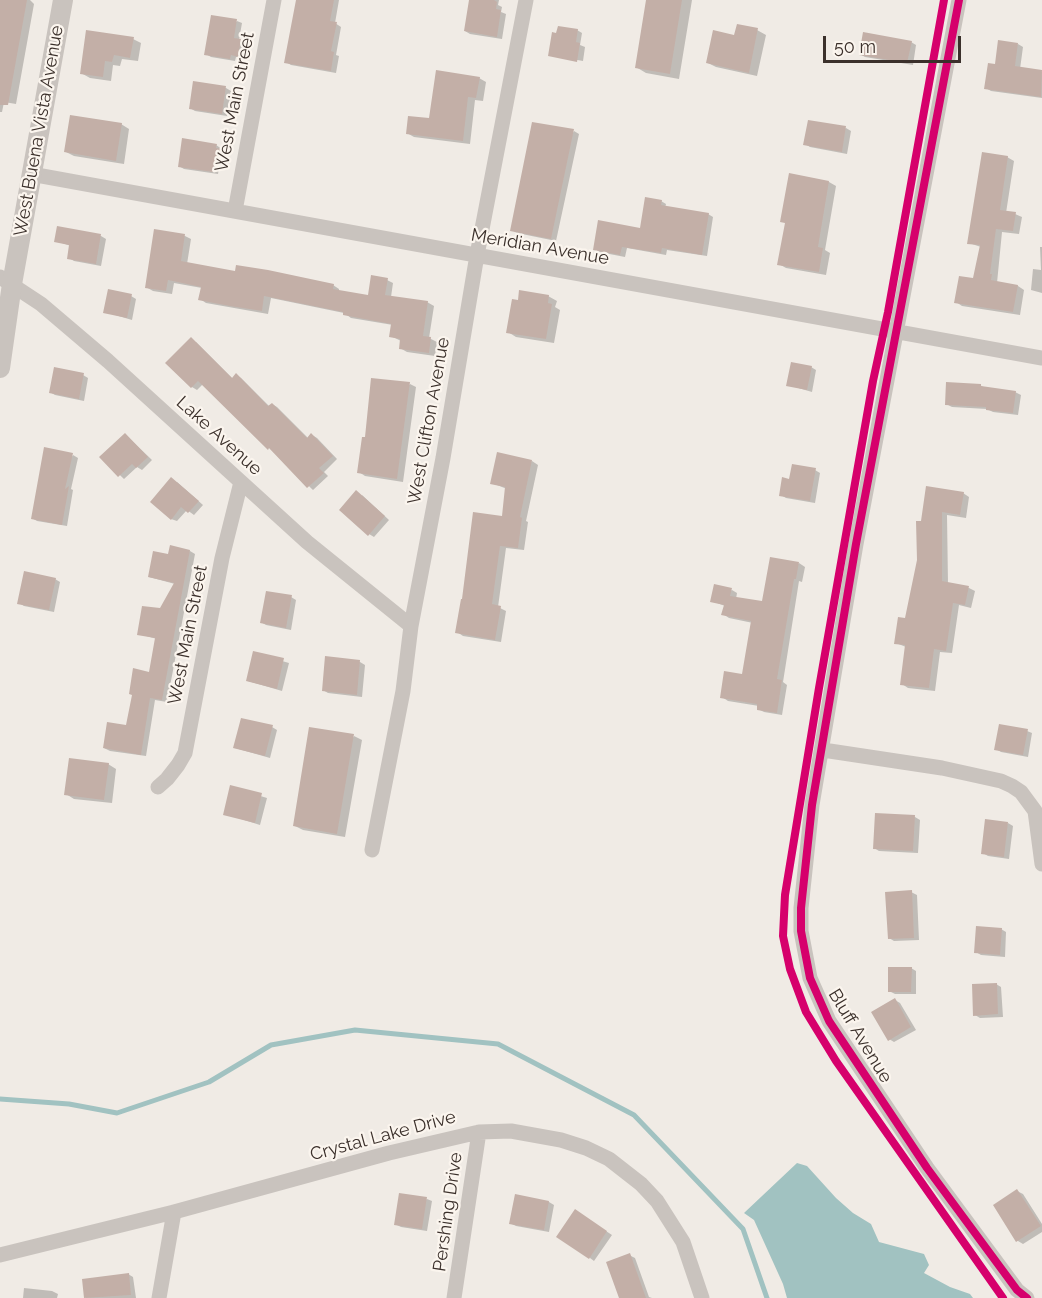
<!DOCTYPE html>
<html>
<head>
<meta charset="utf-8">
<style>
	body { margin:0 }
	#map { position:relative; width:1042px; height:1298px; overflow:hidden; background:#f0ebe5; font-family:Raleway,sans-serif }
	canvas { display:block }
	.scale { position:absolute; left:823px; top:36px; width:138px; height:27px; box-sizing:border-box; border:3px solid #3b302b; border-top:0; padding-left:8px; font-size:18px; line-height:21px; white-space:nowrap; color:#3b302b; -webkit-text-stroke:4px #fbf5ee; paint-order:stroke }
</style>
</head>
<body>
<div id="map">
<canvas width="1042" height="1298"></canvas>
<div class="scale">50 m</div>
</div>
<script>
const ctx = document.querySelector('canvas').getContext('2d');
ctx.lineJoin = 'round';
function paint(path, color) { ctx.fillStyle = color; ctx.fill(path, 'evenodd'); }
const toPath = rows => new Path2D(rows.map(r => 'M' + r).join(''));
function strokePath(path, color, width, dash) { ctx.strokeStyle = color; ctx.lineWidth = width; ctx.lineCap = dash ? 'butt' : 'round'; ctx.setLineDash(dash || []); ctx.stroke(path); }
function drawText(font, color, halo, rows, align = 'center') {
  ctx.font = font + ' Raleway,sans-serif'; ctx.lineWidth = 4.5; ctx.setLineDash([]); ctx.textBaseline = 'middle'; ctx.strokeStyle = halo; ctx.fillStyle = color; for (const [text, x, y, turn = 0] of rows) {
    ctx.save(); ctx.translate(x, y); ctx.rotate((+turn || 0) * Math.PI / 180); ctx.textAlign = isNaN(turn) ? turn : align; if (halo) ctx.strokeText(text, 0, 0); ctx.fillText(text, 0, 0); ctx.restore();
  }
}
paint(toPath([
	[797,1163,807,1166,836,1198,853,1213,871,1224,879,1242,924,1254,929,1265,924,1273,950,1287,970,1294,973,1298,787,1298,783,1284,754,1220,744,1213]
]), '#a1c2c1');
paint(toPath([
	[0,0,30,0,34,4,16,104,4,102,2,112,0,112],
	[297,0,339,0,335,23,341,27,336,55,339,56,336,73,291,65,286,62],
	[470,0,499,0,498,5,502,7,501,12,506,14,502,39,470,34,465,31],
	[647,0,692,0,679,79,646,73,636,67],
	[237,21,242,23,239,40,246,44,243,58,236,57,235,61,211,57,206,54],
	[577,30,582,33,580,45,585,47,583,61,550,55],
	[757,30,766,35,757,76,716,67,708,63,735,37],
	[133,39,141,43,138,61,122,59,120,66,113,65,111,81,90,78,81,73],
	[911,42,916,45,913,65,865,57,860,54],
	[1018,44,1023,47,1020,69,1042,72,1042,98,991,91,986,88,996,65],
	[479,78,486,82,483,101,475,100,470,144,414,137,407,133,430,120],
	[194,83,226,88,231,91,227,116,195,111,190,108],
	[121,124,129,129,124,164,74,156,66,152],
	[846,128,851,131,847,154,810,147,805,144],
	[574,131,579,134,556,241,517,233,512,230],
	[216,145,228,153,226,169,219,168,218,174,184,169,179,166],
	[1007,157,1014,161,1006,213,1015,214,1022,217,1019,234,1002,232,997,283,1018,286,1024,290,1020,315,962,306,956,302,975,280,981,247,969,243],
	[790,175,829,182,836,186,825,250,830,253,826,275,786,268,779,264,787,224],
	[661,201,666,204,665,208,708,214,713,217,707,256,667,250,666,255,627,248,625,257,599,252,594,249,641,229],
	[156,231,185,236,191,239,187,264,236,273,333,285,339,289,339,292,369,297,387,280,393,283,391,297,427,302,434,306,429,338,437,342,435,356,407,352,400,348,401,341,391,336,393,325,351,318,344,313,271,298,268,314,206,303,200,299,202,288,174,283,172,294,153,291,146,287],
	[101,236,106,239,101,266,74,261,69,258,71,246,56,241],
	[1040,247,1042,247,1042,293,1031,290,1033,269,1041,270],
	[131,296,136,299,132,320,105,312],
	[548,296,557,301,555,307,560,310,554,343,516,337,508,332,519,301],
	[196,342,233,379,236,375,241,378,270,407,272,404,277,407,308,438,312,435,317,438,337,459,324,472,328,476,313,490,203,384,197,390,192,387,167,363],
	[811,367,816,370,812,392,788,385],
	[83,375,88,378,84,401,55,395,50,392],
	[410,384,416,387,403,482,365,476,359,472,366,439],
	[980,385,986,389,1015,392,1021,395,1018,415,993,412,987,409,952,407,946,404],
	[125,434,152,460,142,470,137,467,124,479,101,457],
	[73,455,78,458,71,489,73,490,67,526,37,521,32,518],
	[532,461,538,465,526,521,528,522,524,550,506,548,498,607,506,611,501,642,463,636,457,632,504,517,507,489,492,483],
	[815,470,820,473,815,503,786,498,781,495,791,481],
	[177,482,203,505,194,515,187,510,177,521,171,519],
	[963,493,969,497,966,518,947,515,948,584,969,588,975,591,971,608,959,605,952,653,940,652,935,691,908,688,902,684,906,647,896,643,907,620,918,561,922,522],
	[362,495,389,520,374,537,369,534],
	[190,551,195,554,167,702,155,700,146,756,110,751,104,748,128,727,151,673,157,639,139,634,161,610,175,584,149,577,169,556],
	[799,563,805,567,802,582,799,581,783,682,787,685,782,715,764,712,758,709,759,706,728,701,722,697,743,675,753,623,729,618,723,614,725,606,712,601,732,590,737,593,736,599,764,603],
	[55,579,60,582,54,612,24,606,19,603],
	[291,597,296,600,291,630,266,625,261,622],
	[254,653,289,663,282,691,248,681],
	[326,658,360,662,365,665,362,697,328,693,323,690],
	[272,727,277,730,270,758,235,748],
	[1027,731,1032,733,1028,757,1001,752,996,749],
	[354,736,362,740,345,837,303,830,295,826],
	[108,764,116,769,112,803,74,799,66,794],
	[231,787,267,798,260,825,225,814],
	[876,814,915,817,920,820,918,853,879,851,874,848],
	[1008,823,1013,826,1009,859,988,856,983,853],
	[911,892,917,895,919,940,894,941,889,938],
	[1001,929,1006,932,1005,957,981,955,976,952],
	[911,968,916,971,916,994,895,994,889,991],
	[996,984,1001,987,1003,1017,980,1018,975,1015],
	[895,1000,900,1003,916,1030,894,1042,889,1039],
	[1017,1191,1023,1194,1042,1224,1042,1232,1023,1244,1018,1241,995,1206],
	[516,1196,549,1202,554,1205,549,1232,516,1226,510,1223],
	[427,1199,432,1201,427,1231,401,1227,395,1224],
	[580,1214,612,1235,594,1261,590,1258],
	[629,1255,635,1258,649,1297,652,1298,621,1298],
	[128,1274,133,1277,136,1298,86,1298,83,1280],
	[24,1288,52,1291,58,1294,57,1298,23,1298]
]), '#0003');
strokePath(toPath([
	[0,1099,69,1104,117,1113,209,1082,271,1045,355,1030,498,1044,634,1115,743,1229,767,1298]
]), '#a1c2c1', 5);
paint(toPath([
	[0,0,27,0,8,105,0,105],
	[296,0,334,0,330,21,337,22,331,51,334,52,331,71,284,63],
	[469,0,494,0,497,2,496,9,501,10,497,37,464,31],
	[646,0,682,0,670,74,635,68],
	[211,15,237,19,234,38,241,39,238,57,231,55,230,59,204,55],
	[737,24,758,28,749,73,706,63,713,30,734,35],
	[558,26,578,29,576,42,580,43,577,62,548,56,552,32,556,33],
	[86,30,134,37,130,58,114,55,112,62,105,61,103,77,80,74],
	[863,32,912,41,907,63,859,55],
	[998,40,1018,43,1015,66,1042,70,1041,97,984,89,988,63,995,64],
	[436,70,480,77,476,98,468,97,463,141,406,134,408,116,429,118],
	[193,81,226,86,222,114,189,109],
	[70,115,122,123,116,161,64,152],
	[808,120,846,126,842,152,803,145],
	[532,122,574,129,551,239,510,231],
	[182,138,217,144,216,148,223,149,221,167,214,166,213,172,178,167],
	[982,152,1008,156,1000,210,1016,212,1013,231,996,229,990,274,992,274,991,280,1018,285,1013,312,954,303,959,276,973,278,980,245,967,244],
	[789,173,829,181,818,247,823,248,819,272,777,265,785,223,780,222],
	[645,197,662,200,661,205,709,213,702,255,662,248,661,253,622,247,620,255,593,250,598,220,640,228],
	[57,226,101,234,96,264,67,259,69,245,54,242],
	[154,229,185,234,181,261,235,271,236,265,268,270,334,284,333,289,368,295,371,275,388,278,385,295,428,301,423,336,431,337,429,353,399,349,400,339,389,337,391,324,343,315,343,312,264,296,262,311,230,306,198,300,201,287,168,280,166,291,145,288],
	[108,289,132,294,127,318,103,313],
	[519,290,549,295,548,303,552,304,546,339,506,333,512,299,518,300],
	[191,337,232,378,236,373,268,406,272,403,307,438,311,433,333,456,319,468,324,473,307,488,269,448,268,450,198,381,191,388,165,363],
	[791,362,812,366,807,390,786,386],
	[54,367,84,373,79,399,49,393],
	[371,378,410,382,397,479,357,473,362,437,365,437],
	[946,382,981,384,981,386,1016,391,1013,413,986,410,986,407,945,405],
	[125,433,148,457,136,468,132,464,118,477,99,457],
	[44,447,73,453,65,489,69,486,62,525,31,519],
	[497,452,532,460,520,517,522,518,518,548,500,546,492,604,501,606,495,640,455,633,461,599,462,599,473,512,502,516,505,487,490,484],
	[792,464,816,468,810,501,779,496,782,477,789,479],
	[171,477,199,501,188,513,181,507,171,520,150,502],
	[926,486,964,492,960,515,942,512,942,581,969,586,965,605,953,603,946,651,934,649,929,688,900,685,905,645,894,644,898,617,905,618,917,560,916,521,921,521],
	[356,490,385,516,368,536,339,510],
	[170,545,190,550,162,700,150,698,141,755,103,748,107,722,126,725,132,695,129,694,133,668,149,672,155,638,137,635,142,606,160,608,174,583,148,577,153,551,168,554],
	[770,557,799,562,796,579,794,579,777,679,782,680,777,713,757,710,757,704,720,698,724,671,742,674,751,621,721,615,724,605,710,602,714,584,732,588,730,596,762,601],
	[24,571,56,578,49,610,17,604],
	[266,591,292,595,286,628,260,623],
	[253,651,284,658,277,689,246,681],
	[325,656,360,660,357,695,322,691],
	[241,718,273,725,265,756,233,748],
	[999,724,1028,729,1023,755,994,750],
	[309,727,354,734,337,834,293,826],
	[69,758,109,763,104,800,64,795],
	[230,785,262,793,255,823,223,815],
	[875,813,915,815,913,851,873,849],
	[985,819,1008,822,1004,857,981,854],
	[912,890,914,938,888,939,885,892],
	[976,926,1002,928,1000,955,974,953],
	[888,967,912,967,911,992,888,992],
	[997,983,998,1014,973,1016,972,984],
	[895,998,911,1027,888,1041,871,1012],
	[1017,1189,1041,1226,1016,1242,993,1205],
	[399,1193,427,1197,422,1229,394,1225],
	[515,1194,549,1201,544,1230,509,1224],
	[575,1209,607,1231,589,1259,556,1237],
	[630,1253,646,1298,619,1298,606,1262],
	[129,1273,131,1295,84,1298,82,1279]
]), '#c3afa7');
strokePath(toPath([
	[959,0,856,544,812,805,801,908,801,931,810,978,829,1021,927,1168,1017,1290,1027,1298],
	[31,174,1042,358],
	[235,211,274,0],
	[0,277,41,304,108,361,307,542,411,626],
	[823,750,942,768,1001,781,1012,786,1021,792,1035,811,1042,864],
	[158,787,167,779,178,765,185,753,222,558,241,482],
	[372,850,403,691,411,626,443,458,477,255,526,0],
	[0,1255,174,1212,389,1153,479,1132,511,1131,561,1140,586,1148,609,1159,641,1184,657,1201,683,1242,702,1298],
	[159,1298,174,1212],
	[454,1298,479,1132]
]), '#c9c3be', 15);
strokePath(toPath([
	[0,368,12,284,63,0]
]), '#c9c3be', 20);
strokePath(toPath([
	[944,0,888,312,873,381,819,688,785,895,783,936,790,969,806,1012,836,1061,1003,1298],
	[959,0,856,544,812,805,801,908,801,931,810,978,829,1021,927,1168,1017,1290,1027,1298]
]), '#d6006c', 8);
drawText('18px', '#3b302b', '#fbf5ee', [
	["West Main Street",235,102,-79],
	["West Buena Vista Avenue",39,131,-80],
	["Meridian Avenue",540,247,10],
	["West Clifton Avenue",429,421,-80],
	["Lake Avenue",219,436,42],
	["West Main Street",188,635,-79],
	["Bluff Avenue",860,1036,59],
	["Crystal Lake Drive",383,1136,-15],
	["Pershing Drive",448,1212,-82]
]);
</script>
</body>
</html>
